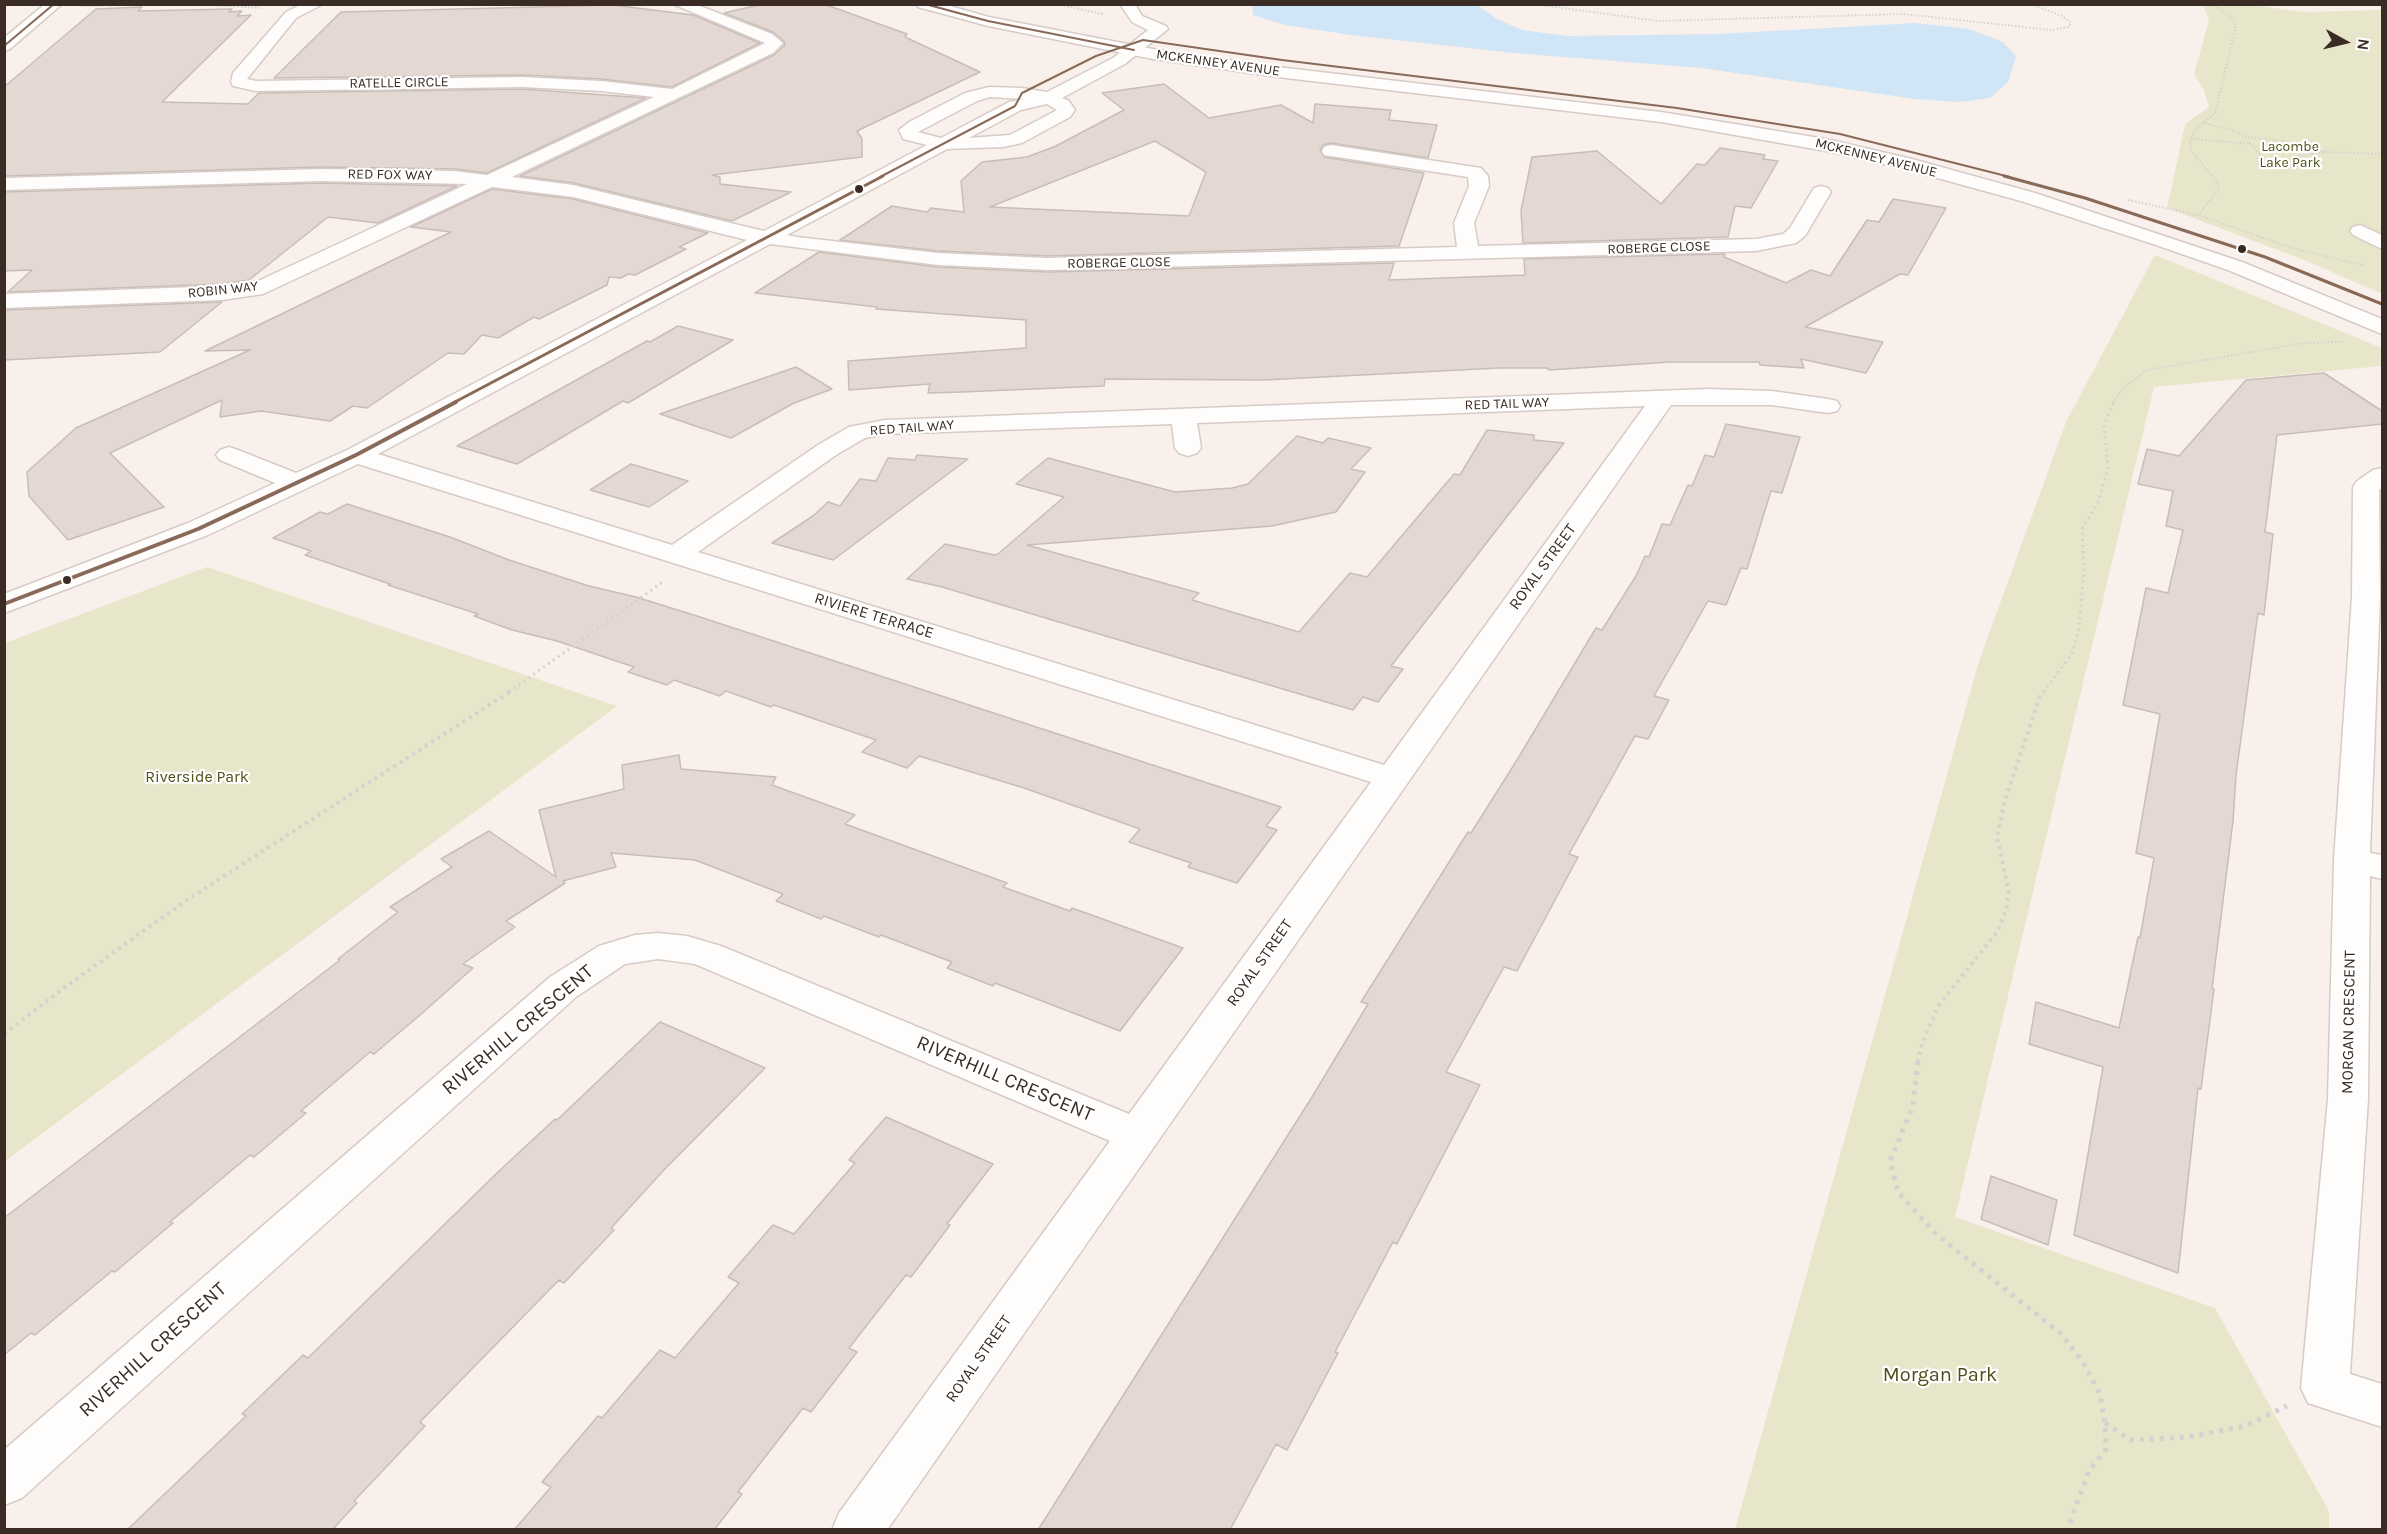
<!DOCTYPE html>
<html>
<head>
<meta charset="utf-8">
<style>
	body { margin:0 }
	#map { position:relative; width:2387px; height:1534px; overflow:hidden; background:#f9f0ec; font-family:Karla,sans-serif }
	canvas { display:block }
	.frame { position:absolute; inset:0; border:6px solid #3a2c24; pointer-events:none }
	.north { position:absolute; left:2315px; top:12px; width:60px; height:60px; -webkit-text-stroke:4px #fff; paint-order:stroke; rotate:98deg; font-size:16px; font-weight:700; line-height:24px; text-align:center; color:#3a2c24 }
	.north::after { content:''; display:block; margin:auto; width:21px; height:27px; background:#3a2c24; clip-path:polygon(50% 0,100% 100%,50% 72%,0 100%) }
</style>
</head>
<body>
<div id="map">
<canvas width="2387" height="1534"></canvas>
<div class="frame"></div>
<div class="north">N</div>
</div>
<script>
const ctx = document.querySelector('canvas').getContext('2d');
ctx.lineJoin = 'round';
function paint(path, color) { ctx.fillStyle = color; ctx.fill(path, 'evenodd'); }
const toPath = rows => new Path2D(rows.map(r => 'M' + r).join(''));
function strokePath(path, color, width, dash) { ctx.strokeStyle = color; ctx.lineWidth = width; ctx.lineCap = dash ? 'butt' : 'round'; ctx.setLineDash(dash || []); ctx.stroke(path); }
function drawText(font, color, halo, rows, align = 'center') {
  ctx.font = font + ' Karla,sans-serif'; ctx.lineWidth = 4.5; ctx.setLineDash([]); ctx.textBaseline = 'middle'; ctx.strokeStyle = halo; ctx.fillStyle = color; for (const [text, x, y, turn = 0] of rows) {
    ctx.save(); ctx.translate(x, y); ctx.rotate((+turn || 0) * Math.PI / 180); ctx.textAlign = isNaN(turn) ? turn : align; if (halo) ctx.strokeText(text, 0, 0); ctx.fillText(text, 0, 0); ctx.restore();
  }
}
paint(toPath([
	[2203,5,2250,5,2304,12,2382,10,2382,294,2309,262,2167,208,2185,124,2209,107,2204,90,2194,74,2209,20],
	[2155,255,2382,348,2382,366,2154,387,1955,1217,2215,1308,2329,1511,2329,1529,1735,1529,1978,664,2066,422],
	[207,567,617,706,5,1161,5,643]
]), '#e8e6ca');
paint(toPath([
	[1252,5,1477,5,1497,19,1522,30,1567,36,1718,34,1916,23,1969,29,2003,42,2016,56,2008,82,1990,98,1959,102,1915,99,1701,68,1514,53,1351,35,1285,25,1253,15]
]), '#d0e5f6');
const building = toPath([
	[763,4,824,4,907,34,905,37,980,72,857,131,862,139,862,157,712,175,720,177,720,184,791,192,732,221,574,183,520,176,774,55,785,45,784,41,773,32,724,13,763,4],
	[613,5,693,15,760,43,672,87,601,79,522,75,274,78,341,12,613,5],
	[142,7,138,11,232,9,229,12,242,11,237,16,251,15,162,102,248,104,259,93,522,89,646,98,487,173,454,169,322,167,4,176,4,87,96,9,142,7],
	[1164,84,1209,118,1281,105,1313,123,1315,104,1391,110,1389,120,1437,125,1428,158,1331,143,1323,145,1320,150,1324,157,1424,173,1399,246,1048,256,938,251,840,240,892,206,927,212,931,208,964,212,961,181,982,162,1027,157,1056,146,1124,110,1102,93,1164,84],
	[1155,141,1206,172,1189,216,990,207,1155,141],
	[1720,148,1765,155,1763,159,1778,161,1751,208,1735,206,1728,237,1523,243,1521,211,1532,157,1597,151,1661,204,1697,164,1705,165,1720,148],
	[322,183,457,186,378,223,328,217,249,280,222,284,8,292,32,270,4,271,4,192,322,183],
	[492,189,573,199,708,233,679,247,686,249,635,275,628,274,621,278,609,277,607,285,539,319,534,317,498,338,482,335,464,354,448,353,367,408,353,406,330,421,261,411,220,417,222,400,110,453,164,507,68,540,29,496,27,472,76,428,250,350,205,351,451,232,411,227,492,189],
	[1893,199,1946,208,1908,275,1900,274,1805,327,1883,342,1866,373,1801,359,1804,368,1760,365,1759,362,1670,362,1549,370,1547,368,1499,368,1264,380,1105,379,1104,386,962,392,928,393,930,384,849,390,848,361,1026,348,1026,320,876,309,877,307,755,293,819,252,938,267,1048,272,1394,263,1389,280,1525,275,1524,259,1725,254,1724,257,1786,283,1811,270,1830,276,1867,220,1879,222,1893,199],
	[222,302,160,352,4,360,4,310,222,302],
	[678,326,733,340,628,403,623,401,517,464,457,446,647,341,650,342,678,326],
	[796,367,832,389,794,403,731,438,660,414,796,367],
	[2324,373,2382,411,2382,424,2277,435,2265,532,2273,534,2264,615,2258,613,2236,775,2233,821,2212,989,2214,989,2201,1089,2198,1088,2178,1273,2074,1235,2103,1067,2029,1044,2036,1002,2119,1028,2138,937,2140,938,2154,858,2136,853,2160,714,2123,705,2146,588,2168,593,2183,530,2166,526,2173,491,2138,484,2147,449,2179,456,2246,380,2324,373],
	[1726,424,1800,437,1782,493,1771,491,1747,569,1741,568,1726,605,1708,601,1654,696,1669,700,1648,739,1635,736,1569,854,1578,857,1517,971,1504,967,1446,1072,1480,1085,1397,1244,1393,1242,1335,1352,1338,1353,1287,1450,1276,1444,1230,1530,1038,1530,1312,1097,1368,1004,1361,1002,1468,832,1471,833,1517,760,1596,628,1602,630,1636,576,1645,556,1649,557,1662,524,1670,525,1688,485,1692,486,1705,455,1714,457,1726,424],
	[1487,430,1534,435,1534,440,1564,443,1391,666,1403,669,1378,702,1363,697,1353,710,942,587,907,579,945,544,994,555,998,554,1064,497,1016,484,1048,458,1175,492,1232,488,1248,484,1297,436,1323,443,1328,438,1371,448,1351,469,1365,472,1336,512,1272,526,1027,545,1199,593,1192,600,1299,632,1350,573,1367,577,1454,474,1460,475,1487,430],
	[917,455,968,459,833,560,772,543,813,516,828,502,840,506,860,479,876,481,888,458,915,460,917,455],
	[631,464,688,481,649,507,590,490,631,464],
	[347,504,450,537,509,560,589,586,636,597,697,616,1281,807,1266,826,1277,830,1237,883,1188,867,1191,863,1129,842,1140,829,1024,788,919,756,907,768,862,752,876,740,774,705,771,707,726,691,720,696,674,680,667,685,628,672,634,667,557,641,512,630,474,616,478,614,388,585,390,584,305,555,311,551,273,538,320,512,328,514,347,504],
	[679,755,681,769,776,777,772,785,855,815,845,824,1007,883,1003,887,1070,911,1072,908,1183,948,1120,1031,995,983,993,986,947,968,952,962,881,935,879,937,824,916,821,919,776,901,783,894,695,860,611,853,616,867,563,881,565,883,506,921,515,927,463,964,473,968,420,1015,374,1054,370,1052,301,1111,306,1113,254,1157,250,1155,170,1222,173,1223,115,1272,112,1271,35,1335,31,1333,4,1355,4,1218,340,960,338,959,398,912,390,907,452,867,441,859,489,831,556,877,539,810,624,789,622,765,679,755],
	[660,1022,765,1068,663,1171,611,1228,614,1230,564,1283,559,1280,420,1422,425,1426,354,1501,357,1503,332,1530,127,1530,246,1416,242,1414,303,1355,308,1358,498,1172,555,1119,557,1120,660,1022],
	[886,1117,993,1164,947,1224,950,1225,911,1277,906,1275,849,1348,857,1352,811,1412,803,1408,738,1492,742,1494,714,1530,514,1530,551,1487,542,1482,598,1416,602,1418,660,1350,675,1358,739,1283,728,1277,773,1225,794,1234,855,1163,849,1160,886,1117],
	[1991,1176,2057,1200,2048,1245,1981,1219,1991,1176]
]);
paint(building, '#e4d8d2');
strokePath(building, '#c8bdb8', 1.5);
const minor = toPath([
	[45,4,62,4,10,49,4,51,4,38,45,4],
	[302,4,323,4,296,18,247,79,256,81,522,77,601,81,672,89,765,43,673,4,695,4,772,34,783,43,773,53,512,177,573,185,764,231,927,145,903,139,899,130,909,122,965,93,989,87,1022,88,1047,92,1113,58,1148,30,1132,22,1120,4,1135,4,1142,16,1166,26,1168,29,1125,64,1062,98,1069,101,1075,110,1070,117,1022,143,1003,147,947,149,787,235,797,237,938,253,1048,258,1457,247,1454,223,1469,186,1468,177,1324,155,1322,151,1324,147,1331,145,1481,168,1488,176,1489,186,1474,223,1478,246,1756,239,1783,234,1790,228,1814,188,1821,186,1828,188,1831,192,1805,236,1796,243,1756,251,1048,270,938,265,770,244,378,454,672,545,818,445,849,427,885,420,1709,389,1772,391,1828,399,1837,401,1840,406,1837,411,1828,413,1772,405,1671,405,887,1530,832,1530,839,1513,1110,1141,695,964,658,959,625,964,576,997,22,1498,4,1505,4,1450,550,977,599,946,635,935,658,933,687,936,721,946,1129,1114,1371,782,358,464,208,535,4,613,4,594,188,523,275,483,220,460,216,455,220,450,229,447,238,450,296,473,347,450,747,240,573,197,492,187,263,294,222,300,4,308,4,294,222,286,258,281,467,184,322,181,4,190,4,178,322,169,454,171,487,175,654,97,601,91,522,87,256,91,233,86,231,82,233,73,286,12,302,4],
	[990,97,1024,99,1009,102,941,138,918,132,977,101,990,97],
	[1047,104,1057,110,1010,135,969,138,1021,110,1047,104],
	[1645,406,1384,765,698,552,836,455,865,438,885,434,1172,424,1175,448,1179,453,1188,456,1197,453,1201,448,1197,423,1645,406],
	[2360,225,2382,235,2382,249,2353,235,2350,231,2353,227,2360,225],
	[2382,468,2382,488,2379,490,2380,597,2370,853,2382,855,2382,879,2370,876,2368,1099,2350,1374,2382,1384,2382,1427,2308,1403,2301,1388,2328,1099,2334,860,2352,597,2353,487,2357,481,2373,470,2382,468]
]);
const major = toPath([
	[916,4,943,4,989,17,1153,49,1286,68,1661,112,1826,139,1912,159,2035,193,2242,262,2382,319,2382,334,2228,270,2153,244,2021,201,1901,168,1826,151,1661,122,1286,78,1153,59,988,26,918,7,916,4]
]);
strokePath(minor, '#d6cbc6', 3);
strokePath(major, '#d6cbc6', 3);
strokePath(toPath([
	[192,4,262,8],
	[1057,4,1103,14],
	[1534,4,1658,21,1903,14,2051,30,2069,27,2071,23,2062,16,2030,4],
	[82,6,153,4],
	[2205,123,2236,131,2246,137,2284,141,2325,152],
	[2191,139,2250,144],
	[2249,143,2262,156],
	[2291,157,2325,152,2382,154],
	[2128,200,2198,215,2292,248,2366,266],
	[2198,215,2219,189,2217,182,2191,151,2190,142,2195,130,2215,113,2236,26,2232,18,2212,4],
	[2113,403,2123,388,2147,370,2303,343,2345,342]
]), '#d5d1cf', 2, [1.5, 2]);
strokePath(toPath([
	[509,692,664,581],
	[2043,692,2072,654,2079,628,2084,569,2082,529,2098,502,2108,468,2104,425,2114,402]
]), '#d5d1cf', 3, [2, 4]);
strokePath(toPath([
	[4,1034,61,990,187,900,511,691],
	[1918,1062,1922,1043,1939,1005,1997,932,2006,911,2009,893,1997,837,2005,800,2040,696,2044,691]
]), '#d5d1cf', 4, [3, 4.5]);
strokePath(toPath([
	[1918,1061,1913,1106,1890,1161,1898,1192,1937,1235,2060,1333,2083,1362,2100,1394,2105,1423,2106,1449,2089,1471,2067,1530],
	[2105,1423,2130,1440,2188,1437,2245,1426,2287,1406]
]), '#d5d1cf', 5, [4, 6]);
paint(minor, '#fefdfc');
paint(major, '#fefdfc');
strokePath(toPath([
	[925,4,988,21,1134,50],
	[4,46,54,4],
	[880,177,1015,106,1022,93,1096,56,1143,40,1282,60,1677,108,1840,134,2010,177]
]), '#896a59', 2);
strokePath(toPath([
	[2004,176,2085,198,2265,257,2382,304],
	[453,403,883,176]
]), '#896a59', 3);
strokePath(toPath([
	[4,604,198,529,356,455,456,402]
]), '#896a59', 4);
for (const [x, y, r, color] of [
	[859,189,5,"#3a2c24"],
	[2242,249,5,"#3a2c24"],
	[67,580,5,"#3a2c24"]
]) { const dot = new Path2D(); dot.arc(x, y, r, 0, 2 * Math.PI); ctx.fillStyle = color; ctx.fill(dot); strokePath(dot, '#fff', 2); }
drawText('14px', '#3a2c24', '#fff', [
	["MCKENNEY AVENUE",1218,63,8],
	["RATELLE CIRCLE",399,83,-1],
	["MCKENNEY AVENUE",1876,158,14],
	["RED FOX WAY",390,175,1],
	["ROBERGE CLOSE",1659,248,-2],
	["ROBERGE CLOSE",1119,263,-1],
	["ROBIN WAY",223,290,-6],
	["RED TAIL WAY",1507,404,-2],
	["RED TAIL WAY",912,428,-4]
]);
drawText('14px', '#4e4f17', '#fff', [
	["Lacombe",2290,147],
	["Lake Park",2290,163]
]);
drawText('16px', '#3a2c24', '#fff', [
	["ROYAL STREET",1543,567,-54],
	["RIVIERE TERRACE",874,616,17],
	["ROYAL STREET",1260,963,-55],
	["MORGAN CRESCENT",2349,1022,-89],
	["ROYAL STREET",979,1359,-55]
]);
drawText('16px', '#4e4f17', '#fff', [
	["Riverside Park",197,777]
]);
drawText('20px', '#3a2c24', '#fff', [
	["RIVERHILL CRESCENT",518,1030,-40],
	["RIVERHILL CRESCENT",1005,1079,23],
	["RIVERHILL CRESCENT",153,1350,-42]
]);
drawText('20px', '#4e4f17', '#fff', [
	["Morgan Park",1940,1375]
]);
</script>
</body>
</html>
